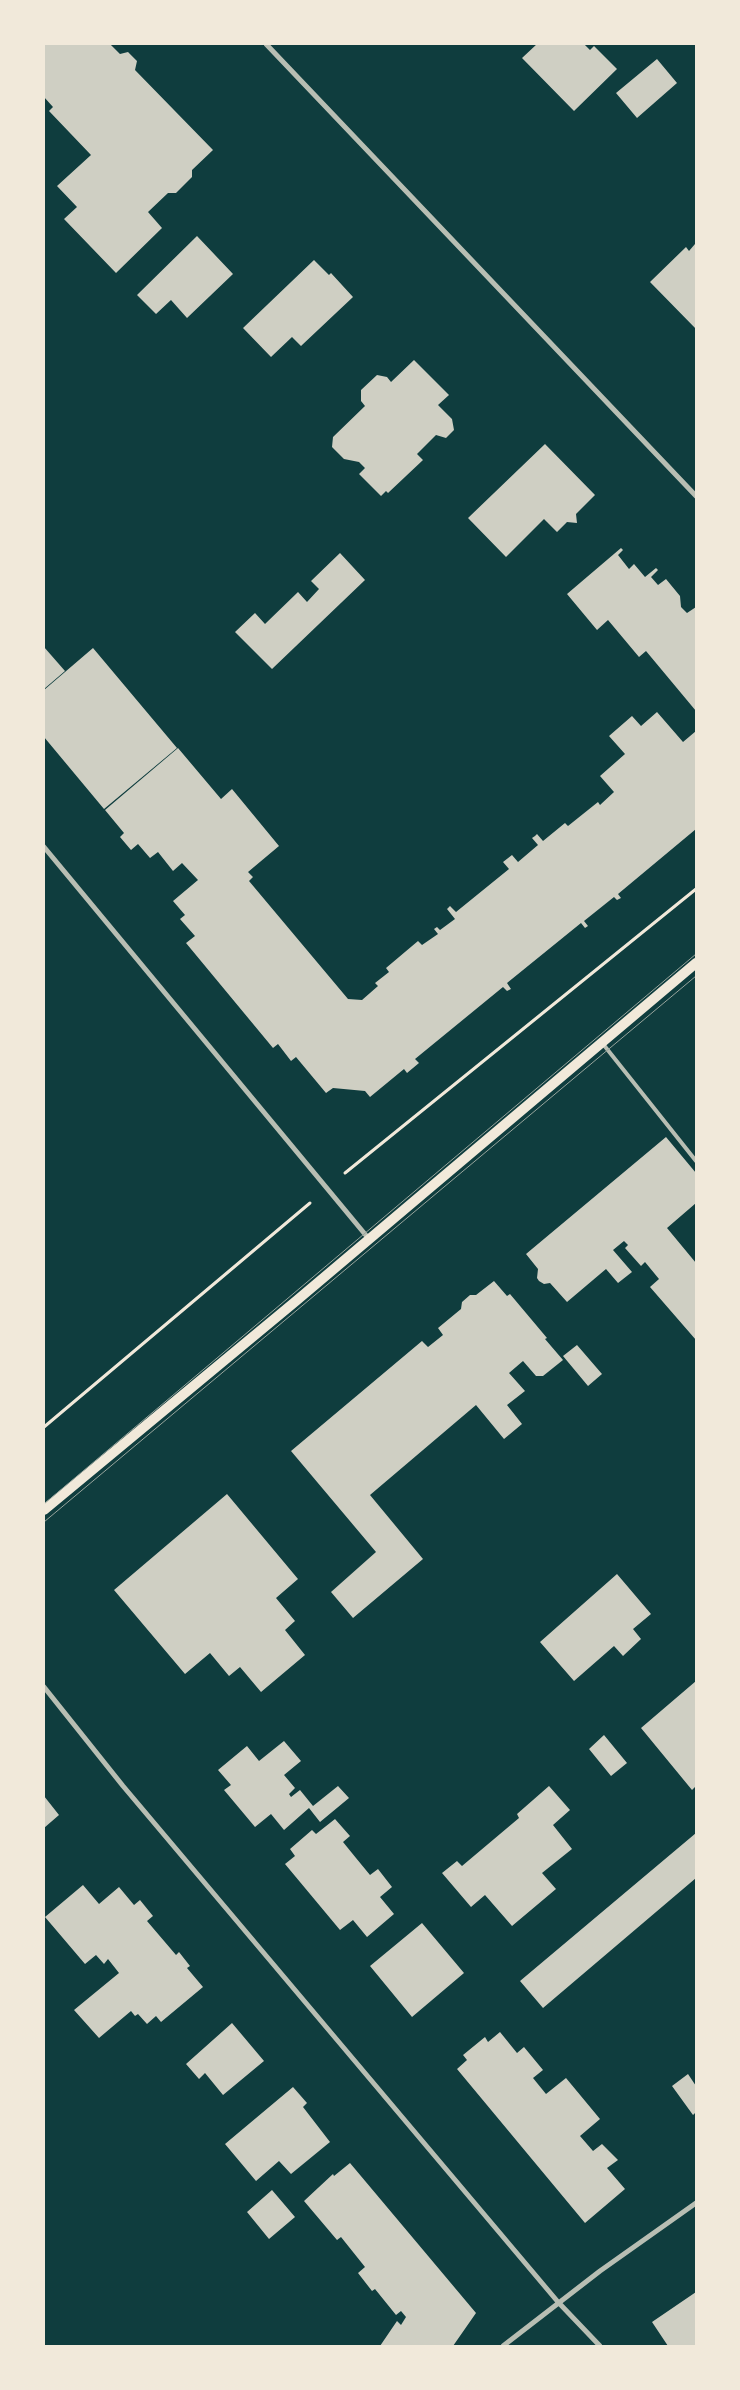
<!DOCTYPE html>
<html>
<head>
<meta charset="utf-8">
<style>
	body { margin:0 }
	#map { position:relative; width:740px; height:2390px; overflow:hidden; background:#0f3d3e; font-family:Literata,serif }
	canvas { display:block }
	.frame { position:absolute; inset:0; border:45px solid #f1e9da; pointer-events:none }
</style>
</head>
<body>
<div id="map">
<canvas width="740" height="2390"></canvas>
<div class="frame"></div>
</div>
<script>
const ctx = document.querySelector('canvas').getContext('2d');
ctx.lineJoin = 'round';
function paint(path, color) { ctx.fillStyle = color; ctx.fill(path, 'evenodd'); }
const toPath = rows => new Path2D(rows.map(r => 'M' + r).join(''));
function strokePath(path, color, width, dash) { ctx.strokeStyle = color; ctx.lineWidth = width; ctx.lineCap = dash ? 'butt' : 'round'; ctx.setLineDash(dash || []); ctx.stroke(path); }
paint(toPath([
	[44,44,110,44,120,54,128,52,137,61,135,70,213,150,192,170,192,177,176,193,168,193,148,212,162,228,116,273,64,219,77,207,57,186,91,155,49,111,53,107,44,97],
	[537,44,584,44,590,50,594,46,617,69,574,111,522,58],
	[657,59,677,83,637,118,616,93],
	[197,236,233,274,187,318,171,300,156,314,137,295],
	[695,244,696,245,696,329,650,282,686,247,689,251],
	[314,260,329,275,331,273,353,297,301,346,292,337,271,357,243,328],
	[414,360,449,395,438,405,452,419,454,430,446,438,436,435,417,454,423,460,388,493,386,491,381,496,359,474,365,468,359,462,344,459,332,447,333,437,365,406,361,401,361,390,377,375,387,377,391,382],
	[545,444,595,495,576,514,577,523,567,522,557,532,544,519,506,557,468,518],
	[621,548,623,550,618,555,629,569,634,564,645,577,656,568,658,570,651,577,658,585,666,579,680,596,681,607,687,613,696,607,696,711,646,651,639,657,608,620,597,630,567,594],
	[340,553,365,580,272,669,235,632,255,613,265,624,298,592,307,602,319,589,311,581],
	[44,647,65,671,44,689],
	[93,648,177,748,104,809,44,737,44,690],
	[657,712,683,742,696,731,696,829,618,894,621,898,617,900,614,897,584,921,588,926,585,928,581,923,507,983,511,989,507,991,503,987,415,1059,419,1063,407,1073,404,1069,370,1097,365,1091,333,1088,326,1093,296,1057,291,1061,278,1044,273,1048,186,943,195,936,180,919,185,915,173,901,198,880,182,863,173,871,158,852,150,858,138,844,131,850,120,837,124,833,105,810,178,748,221,799,232,789,279,846,248,872,253,877,249,881,348,999,362,1000,378,986,375,983,389,972,386,968,418,941,422,945,438,934,434,929,437,927,440,930,455,919,447,909,450,906,456,912,509,869,503,862,512,855,518,862,538,845,532,838,535,836,537,834,543,841,565,823,568,826,598,802,600,805,614,792,600,776,625,754,609,736,632,716,641,726],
	[666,1137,696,1173,696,1203,667,1228,696,1263,696,1340,650,1287,659,1279,645,1262,641,1266,625,1248,628,1245,624,1241,613,1250,632,1272,618,1283,606,1269,567,1302,550,1283,544,1284,539,1281,537,1278,538,1269,526,1254],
	[494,1281,507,1296,510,1294,547,1338,545,1339,563,1360,543,1376,536,1376,523,1361,509,1373,525,1391,507,1405,522,1424,504,1439,476,1405,370,1495,423,1559,353,1618,331,1592,376,1552,291,1451,422,1341,428,1347,443,1335,438,1328,461,1309,462,1302,470,1295,476,1295],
	[577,1345,602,1374,588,1386,563,1356],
	[227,1494,298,1579,276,1598,295,1621,285,1630,305,1655,261,1692,240,1667,229,1676,210,1653,185,1674,114,1590],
	[617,1574,651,1614,633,1629,641,1639,623,1656,614,1646,574,1681,540,1642],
	[696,1681,696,1786,692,1790,641,1728],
	[604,1735,627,1763,611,1776,589,1749],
	[284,1741,301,1761,284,1775,295,1788,289,1794,291,1797,300,1790,313,1806,338,1786,349,1798,320,1822,309,1808,284,1830,271,1814,255,1827,224,1790,231,1785,218,1770,247,1746,259,1761],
	[549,1786,570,1810,553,1825,572,1849,542,1873,556,1889,512,1926,485,1895,471,1907,442,1873,457,1861,462,1866,519,1818,517,1814],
	[44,1796,59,1815,44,1828],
	[335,1819,350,1836,343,1842,356,1858,370,1875,378,1869,392,1887,380,1897,394,1914,367,1937,353,1920,340,1930,285,1864,295,1856,290,1849,312,1830,316,1834],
	[696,1833,696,1878,543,2008,520,1981],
	[83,1885,99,1904,119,1887,134,1905,140,1900,153,1916,147,1921,176,1955,179,1952,190,1966,187,1968,203,1987,161,2022,156,2016,147,2024,138,2014,135,2016,131,2011,99,2038,74,2010,119,1973,108,1959,104,1964,96,1955,85,1964,45,1917],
	[422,1923,464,1973,412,2017,370,1966],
	[232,2023,264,2061,223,2095,205,2073,199,2079,186,2064],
	[500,2032,517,2053,524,2047,543,2070,533,2078,546,2094,566,2078,600,2119,580,2136,593,2151,602,2144,618,2160,607,2168,625,2189,585,2223,457,2069,467,2060,463,2055,485,2037,488,2042],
	[688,2074,696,2086,696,2112,693,2115,672,2086],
	[293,2087,307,2103,303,2107,330,2142,291,2174,279,2161,256,2181,225,2144],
	[350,2163,476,2313,453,2346,380,2346,397,2321,401,2325,406,2317,401,2311,396,2315,375,2289,372,2291,358,2273,365,2267,341,2237,337,2240,304,2201,333,2174,334,2176],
	[272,2190,295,2217,269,2239,247,2212],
	[696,2292,696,2346,668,2346,652,2322]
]), '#cfcfc3');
strokePath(toPath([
	[345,1173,696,889],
	[44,1427,310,1203]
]), '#f1e9da', 3);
strokePath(toPath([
	[603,1044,696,1161]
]), '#b8beb3', 4);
strokePath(toPath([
	[266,44,696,496],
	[44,847,369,1239],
	[44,1687,123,1786,558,2302,600,2346],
	[503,2346,600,2271,696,2203]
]), '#b8beb3', 5);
strokePath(toPath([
	[44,1510,296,1301,696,963]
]), '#f1e9da', 10);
strokePath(toPath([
	[44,1504,696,954],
	[44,1522,696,976]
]), '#97a49c', 1);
</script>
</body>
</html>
